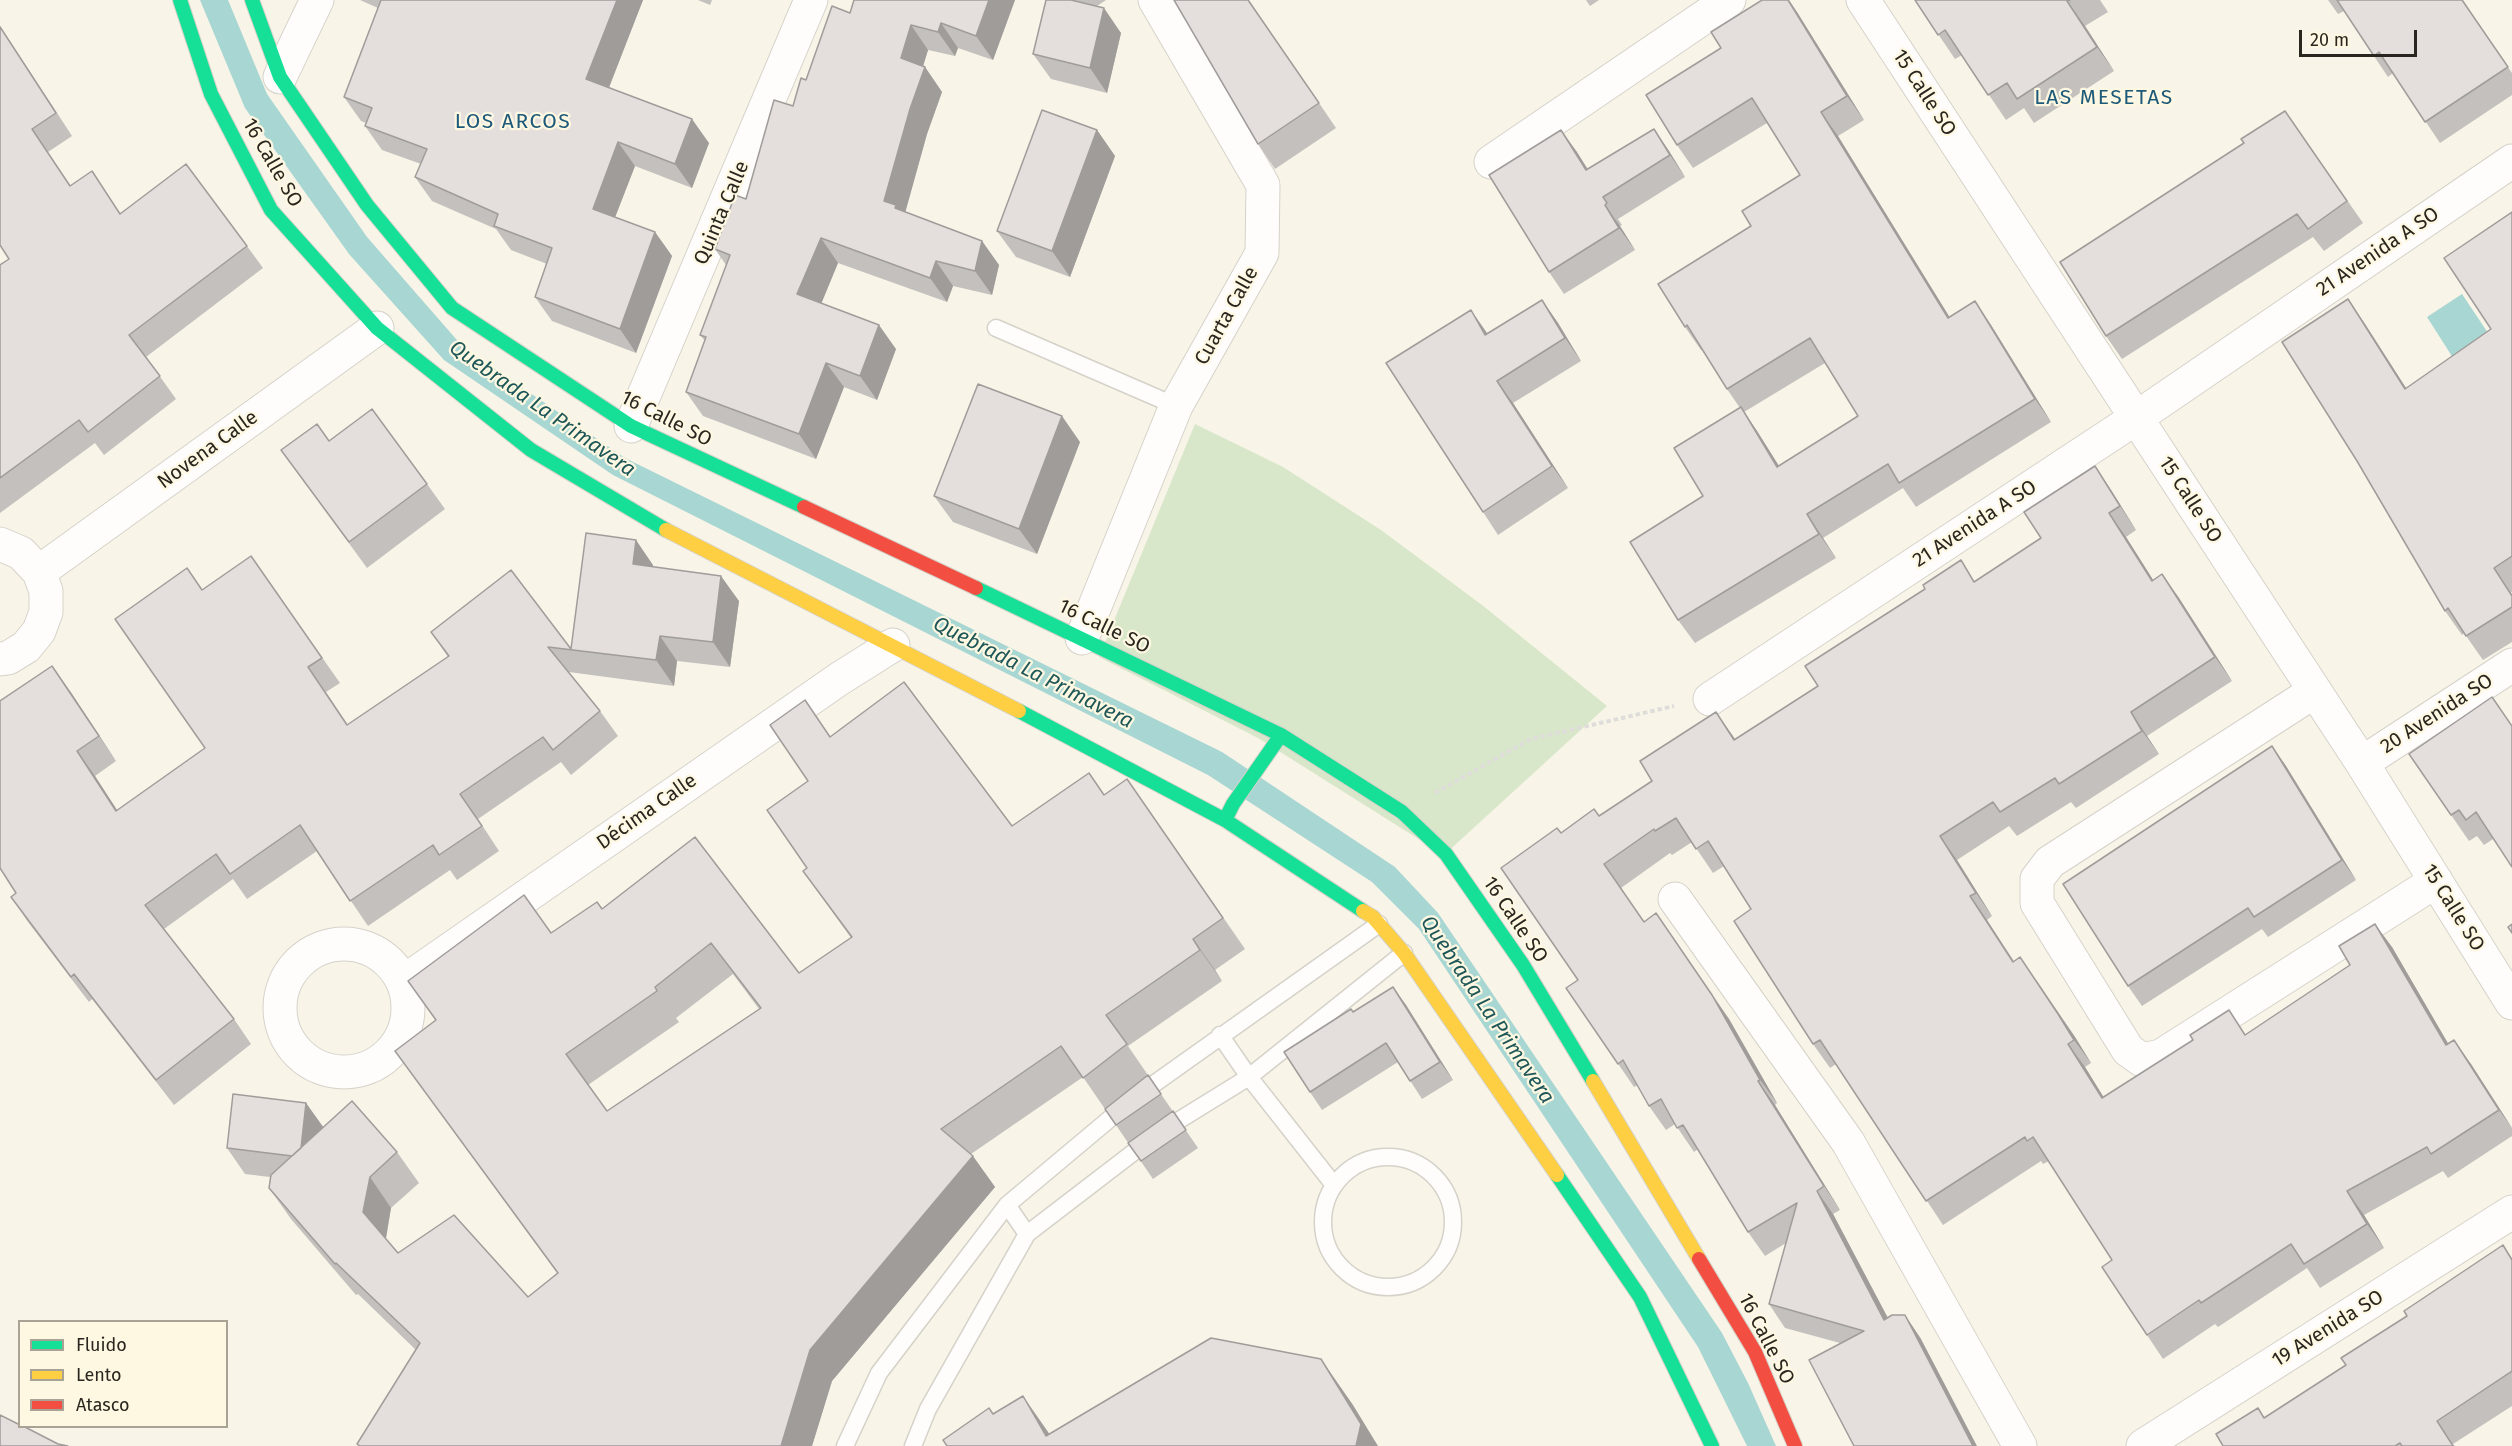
<!DOCTYPE html>
<html>
<head>
<meta charset="utf-8">
<style>
	body { margin:0 }
	#map { position:relative; width:2512px; height:1446px; overflow:hidden; background:#f8f4e8; font-family:"Fira Sans",sans-serif }
	canvas { display:block }
	.legend { position:absolute; left:18px; top:1320px; width:210px; height:108px; box-sizing:border-box; background:#fef7e2; border:2px solid #a8a394; margin:0; padding:8px 10px; list-style:none; font-size:18px; color:#28261e }
	.legend li { display:flex; align-items:center; gap:12px; height:30px }
	.legend b { width:30px; border:2px solid #a8a394 }
	.scale { position:absolute; left:2299px; top:30px; width:118px; height:27px; box-sizing:border-box; border:3px solid #28261e; border-top:0; padding-left:8px; font-size:18px; line-height:21px; white-space:nowrap; color:#28261e; -webkit-text-stroke:4px #fef7e2; paint-order:stroke }
</style>
</head>
<body>
<div id="map">
<canvas width="2512" height="1446"></canvas>
<ul class="legend">
<li><b style="height:8px;background:#16e098"></b>Fluido</li>
<li><b style="height:8px;background:#ffcf43"></b>Lento</li>
<li><b style="height:8px;background:#f24e42"></b>Atasco</li>
</ul>
<div class="scale">20 m</div>
</div>
<script>
const ctx = document.querySelector('canvas').getContext('2d');
ctx.lineJoin = 'round';
function paint(path, color) { ctx.fillStyle = color; ctx.fill(path, 'evenodd'); }
const toPath = rows => new Path2D(rows.map(r => 'M' + r).join(''));
function strokePath(path, color, width, dash) { ctx.strokeStyle = color; ctx.lineWidth = width; ctx.lineCap = dash ? 'butt' : 'round'; ctx.setLineDash(dash || []); ctx.stroke(path); }
function drawText(font, color, halo, rows, align = 'center') {
  ctx.font = font + ' "Fira Sans",sans-serif'; ctx.lineWidth = 4.5; ctx.setLineDash([]); ctx.textBaseline = 'middle'; ctx.strokeStyle = halo; ctx.fillStyle = color; for (const [text, x, y, turn = 0] of rows) {
    ctx.save(); ctx.translate(x, y); ctx.rotate((+turn || 0) * Math.PI / 180); ctx.textAlign = isNaN(turn) ? turn : align; if (halo) ctx.strokeText(text, 0, 0); ctx.fillText(text, 0, 0); ctx.restore();
  }
}
paint(toPath([
	[1195,424,1283,467,1381,530,1482,605,1607,706,1444,855,1258,738,1099,657]
]), '#d8e7c9');
paint(toPath([
	[200,0,228,0,267,94,367,237,463,347,625,458,1222,752,1395,867,1438,913,1722,1333,1748,1383,1776,1446,1747,1446,1698,1347,1419,929,1372,882,1208,775,613,475,444,360,349,254,245,108],
	[2462,294,2498,348,2462,372,2427,317]
]), '#a8d6d2');
const lane = toPath([
	[996,328,1176,406],
	[1220,1035,1249,1077,1334,1185],
	'1323 1222a65 65 0 1 1 130 0a65 65 0 1 1-130 0Z',
	[1007,1205,1027,1234],
	[845,1446,879,1373,1007,1205,1137,1096,1379,924],
	[913,1446,928,1409,1027,1234,1160,1132,1249,1077,1404,953]
]);
const street = toPath([
	[1863,0,2362,763,2512,1003],
	[280,77,317,0],
	[1491,162,1729,0],
	[631,426,811,0],
	[0,544,21,553,39,572,46,591,46,612,39,631,26,647,8,658,0,659],
	[39,572,377,328],
	[1082,638,1176,406,1262,253,1263,185,1155,0],
	[2315,691,2050,862,2037,879,2037,903,2128,1050,2142,1060,2161,1056,2436,881],
	[1710,699,2136,418,2512,161],
	[2362,763,2512,665],
	[1675,899,1848,1142,2020,1446],
	'280 1008a64 64 0 1 1 128 0a64 64 0 1 1-128 0Z',
	[403,982,839,679,893,645],
	[2143,1446,2512,1212]
]);
const fast = toPath([
	[180,0,211,94,271,210,377,328,531,450,666,530],
	[252,0,280,77,367,205,452,308,631,426,804,507],
	[976,588,1281,735,1402,812,1446,854,1523,965,1593,1081],
	[1019,711,1225,820,1363,911],
	[1225,820,1233,804,1281,735],
	[1557,1175,1640,1297,1712,1446]
]);
const slow = toPath([
	[666,530,1019,711],
	[1363,911,1373,917,1404,953,1557,1175],
	[1593,1081,1699,1259]
]);
const jam = toPath([
	[804,507,976,588],
	[1699,1259,1755,1352,1795,1446]
]);
strokePath(lane, '#d5d2c9', 19);
strokePath(street, '#d5d2c9', 35);
strokePath(fast, '#d5d2c9', 16);
strokePath(slow, '#d5d2c9', 16);
strokePath(jam, '#d5d2c9', 16);
strokePath(toPath([
	[1435,793,1531,739,1674,706]
]), '#deddda', 4, [4.5, 3]);
strokePath(lane, '#fefdfc', 16);
strokePath(street, '#fefdfc', 33);
strokePath(fast, '#16e098', 14);
strokePath(slow, '#ffcf43', 14);
strokePath(jam, '#f24e42', 14);
paint(toPath([
	[360,0,643,0,609,87,709,143,692,188,635,166,615,217,655,232,672,256,636,353,552,321,535,297,547,264,511,250,496,229,432,201,415,177,421,164,382,150,365,126,366,123,361,121,344,97,378,8],
	[698,0,712,0,710,5],
	[854,0,1015,0,993,60,958,48,955,56,928,50,923,66,925,67,942,92,927,134,905,212,982,241,999,265,992,295,953,286,947,302,838,263,821,303,896,349,877,400,844,387,816,459,703,416,686,392,705,341,700,335,726,265,715,249,746,199,806,80,850,13],
	[1046,0,1106,0,1097,6,1121,33,1107,93,1051,79,1033,54],
	[1249,0,1336,128,1275,169,1258,144],
	[1586,0,1599,0,1590,6],
	[1915,0,2100,0,2108,12,2085,26,2114,71,2034,123,2024,108,2006,120,1962,55,1955,59],
	[2328,0,2463,0,2512,73,2512,95,2440,143,2393,73,2388,77,2344,11,2338,14],
	[1797,12,1864,120,1838,136,1949,317,1975,301,1991,325,2051,422,1916,507,1903,488,1823,538,1836,558,1695,643,1678,620,1703,496,1740,408,1727,389,1702,350,1701,350,1685,327,1751,226,1800,175,1767,123,1693,168,1677,145,1721,48],
	[1825,363,1858,416,1779,466,1757,431,1744,412],
	[0,26,72,136,48,152,70,185,121,214,247,246,263,268,146,357,176,399,104,455,95,443,0,513,0,265,9,259,0,245],
	[2285,111,2363,223,2324,251,2313,237,2122,359,2106,336,2244,143],
	[1654,129,1669,151,1685,177,1618,219,1622,225,1620,226,1635,250,1564,294,1549,272,1561,130,1588,170],
	[1097,130,1115,156,1070,277,1016,257,997,231],
	[2512,212,2512,592,2511,592,2512,594,2512,642,2483,660,2464,633,2462,635,2445,611,2357,461,2348,299,2365,324,2406,388,2491,329],
	[1542,300,1558,323,1581,361,1513,403,1568,488,1498,535,1483,512,1487,334],
	[329,441,427,484,445,509,367,568,281,450],
	[1080,442,1037,554,953,522,934,496],
	[2095,466,2111,490,2136,530,2126,537,2153,580,2162,574,2179,598,2232,681,2147,736,2159,754,2076,808,2071,802,2017,836,2009,826,1957,860,1992,916,1987,920,2014,961,2037,981,2075,1037,2091,1063,2085,1067,2104,1098,2246,1034,2392,947,2448,1044,2471,1064,2512,1128,2512,1136,2448,1178,2443,1171,2364,1215,2384,1248,2320,1288,2307,1268,2218,1327,2215,1324,2163,1359,2147,1335,2112,1260,2049,1161,2043,1164,2041,1161,1943,1225,1836,1064,1830,1068,1813,1044,1751,909,1724,866,1713,873,1692,842,1672,855,1670,853,1621,888,1644,922,1729,1019,1777,1103,1775,1105,1840,1210,1833,1214,1888,1318,1905,1315,1921,1339,1840,1343,1785,1328,1769,1304,1786,1243,1765,1256,1748,1232,1698,1149,1694,1152,1675,1124,1666,1130,1649,1106,1638,1085,1634,1087,1566,988,1578,980,1561,833,1599,816,1735,740,1818,686,1925,589,1975,581,2041,538],
	[251,556,340,683,326,692,348,725,448,657,431,632,571,649,653,565,653,567,739,601,730,667,677,661,674,686,569,672,600,711,618,736,571,775,561,762,478,819,499,851,457,880,450,870,368,926,317,851,247,899,233,879,164,929,234,1019,251,1044,174,1105,92,999,89,1002,28,922,11,897,16,893,70,691,116,761,95,776,117,811,205,748,202,590],
	[2492,697,2493,839,2484,845,2477,836,2469,841,2409,754],
	[831,737,1012,826,1089,773,1104,795,1149,810,1245,949,1215,970,1222,981,1128,1046,1198,1148,1153,1179,1083,1077,971,1154,995,1187,832,1381,812,1446,359,1446,357,1444,416,1350,358,1294,356,1295,291,1219,269,1188,270,1177,245,1174,227,1148,306,1103,323,1128,397,1152,419,1183,391,1208,386,1239,398,1253,528,1297,557,1273,395,1051,436,1021,408,981,551,933,602,909,695,837,799,973,851,938,803,871,807,868,808,781],
	[733,974,759,1009,607,1111,588,1085,679,1022,676,1018],
	[2272,746,2286,766,2356,880,2268,937,2262,929,2142,1006,2128,986],
	[1393,987,1406,1005,1453,1080,1422,1099,1398,1062,1322,1110,1310,1092,1353,1012],
	[2503,1245,2512,1258,2512,1406,2453,1444,2455,1446,2223,1446,2265,1417,2346,1365,2407,1316]
]), '#c4c0bd');
paint(toPath([
	[617,0,643,0,603,103,586,79],
	[989,0,1015,0,993,60,976,36],
	[1788,0,1789,0,1797,12,1864,120,1847,96],
	[2067,1,2085,26,2114,71,2097,47],
	[1104,8,1121,33,1107,93,1090,68],
	[941,23,958,48,955,56,938,32],
	[911,25,928,50,918,83,901,58],
	[0,26,72,136,0,27],
	[925,67,942,92,927,134,904,217,884,201,910,109],
	[1821,112,1838,136,1965,342,1948,318],
	[692,119,709,143,692,188,675,164],
	[1654,129,1669,151,1685,177,1670,155],
	[1097,130,1115,156,1070,277,1052,251],
	[1561,130,1577,152,1602,192,1586,170],
	[618,142,635,166,609,233,593,209],
	[1605,205,1620,226,1635,250,1619,228],
	[655,232,672,256,636,353,620,329],
	[821,238,838,263,815,319,797,294],
	[982,241,999,265,992,295,975,271],
	[936,261,953,286,947,302,930,278],
	[2348,299,2365,324,2422,413,2405,389],
	[1542,300,1558,323,1581,361,1565,338],
	[1975,301,1991,325,2051,422,2035,399],
	[1471,310,1487,333,1501,358,1485,335],
	[879,325,896,349,877,400,860,376],
	[826,363,844,387,816,459,799,434],
	[1497,381,1513,403,1568,488,1552,466],
	[1741,407,1757,431,1794,490,1777,467],
	[1062,416,1080,442,1037,554,1019,529],
	[2095,466,2111,490,2136,530,2120,506],
	[2109,513,2126,537,2169,605,2152,581],
	[1807,514,1823,538,1836,558,1819,534],
	[636,540,653,565,651,590,633,564],
	[2162,574,2179,598,2232,681,2215,657],
	[721,576,739,601,730,667,713,642],
	[660,636,677,661,674,686,656,660],
	[52,666,70,691,116,761,99,736],
	[1716,712,1733,736,1751,764,1734,740],
	[2131,712,2159,754,2142,731],
	[2272,746,2286,766,2356,880,2342,860],
	[77,751,95,776,134,836,116,811],
	[1940,836,1957,860,1992,916,1976,893],
	[1970,896,1987,920,2029,986,2013,962],
	[2375,924,2392,947,2463,1069,2446,1045],
	[1673,937,1729,1019,1777,1103,1760,1080],
	[1193,939,1215,970,1222,981,1200,950],
	[2020,957,2075,1037,2091,1063,2074,1040],
	[1393,987,1406,1005,1453,1080,1440,1062],
	[2454,1040,2471,1064,2512,1128,2499,1110],
	[2068,1044,2085,1067,2119,1122,2102,1098],
	[1758,1081,1775,1105,1840,1210,1824,1186],
	[306,1103,324,1128,300,1157],
	[973,1156,995,1187,832,1381,812,1446,781,1446,810,1350],
	[370,1177,391,1208,385,1243,363,1212],
	[1817,1191,1833,1214,1901,1343,1884,1320],
	[2347,1191,2364,1215,2384,1248,2367,1224],
	[1905,1315,1921,1339,1977,1446,1973,1446],
	[1321,1359,1353,1405,1378,1446,1356,1446],
	[1023,1396,1055,1442,1046,1436]
]), '#a09c9a');
const building = toPath([
	[381,0,617,0,586,79,692,119,675,164,618,142,593,209,655,232,620,329,535,297,552,248,494,226,498,214,415,177,427,149,365,126,372,108,344,97,381,0],
	[854,0,989,0,976,36,941,23,938,32,911,25,901,58,925,67,910,109,884,201,896,205,895,208,982,241,975,271,936,261,930,278,821,238,797,294,879,325,860,376,826,363,799,434,686,392,706,337,700,335,730,255,715,249,735,195,746,199,774,100,793,106,801,78,806,80,832,6,850,13,854,0],
	[1046,0,1071,0,1104,8,1090,68,1033,54,1046,0],
	[1174,0,1248,0,1319,103,1258,144,1174,0],
	[1762,0,1788,0,1847,96,1821,112,1948,318,1975,301,2035,399,1899,483,1888,464,1807,514,1819,534,1678,620,1630,542,1703,496,1674,448,1741,407,1777,467,1858,416,1810,338,1727,389,1687,325,1685,327,1658,284,1751,226,1742,211,1800,175,1752,98,1677,145,1646,95,1721,48,1711,32,1762,0],
	[1915,0,2070,0,2067,1,2097,47,2017,99,2007,83,1988,95,1945,30,1938,35,1915,0],
	[2337,0,2462,0,2508,67,2425,122,2379,52,2374,56,2337,0],
	[0,27,56,113,32,129,70,186,92,171,120,214,186,164,247,246,129,335,160,376,88,432,79,420,0,478,0,265,9,259,0,245,0,27],
	[1042,110,1097,130,1052,251,997,231,1042,110],
	[2285,111,2347,201,2308,229,2297,214,2106,336,2060,262,2244,143,2241,139,2285,111],
	[1654,129,1670,155,1603,197,1607,203,1605,205,1619,228,1549,272,1489,175,1561,130,1586,170,1654,129],
	[2512,212,2512,556,2494,568,2512,596,2512,607,2466,636,2448,608,2445,611,2357,461,2282,342,2348,299,2405,389,2491,329,2444,258,2512,212],
	[1542,300,1565,338,1497,381,1552,466,1483,512,1386,363,1471,310,1485,335,1542,300],
	[978,384,1062,416,1019,529,934,496,978,384],
	[372,409,427,484,349,542,281,450,317,424,329,441,372,409],
	[2095,466,2120,506,2109,513,2152,581,2162,574,2215,657,2131,712,2142,731,2059,784,2055,778,2000,812,1993,802,1940,836,1976,893,1970,896,2013,962,2020,957,2058,1014,2074,1040,2068,1044,2102,1098,2193,1040,2190,1035,2229,1010,2245,1035,2350,965,2339,946,2375,924,2446,1045,2454,1040,2499,1110,2431,1154,2427,1147,2347,1191,2367,1224,2304,1264,2291,1244,2201,1303,2199,1300,2147,1335,2102,1267,2112,1260,2033,1137,2027,1141,2025,1137,1926,1201,1820,1040,1813,1044,1734,921,1751,909,1708,841,1696,849,1676,818,1655,831,1654,829,1604,864,1644,922,1656,913,1712,995,1760,1080,1758,1081,1824,1186,1817,1191,1884,1320,1892,1315,1905,1315,1973,1446,1854,1446,1809,1360,1864,1331,1769,1304,1797,1203,1748,1232,1683,1125,1677,1128,1661,1099,1649,1106,1623,1060,1618,1064,1566,988,1578,980,1501,868,1557,828,1561,833,1594,809,1599,816,1652,781,1640,761,1716,712,1734,740,1818,686,1805,666,1925,589,1923,585,1961,560,1974,582,2041,538,2024,512,2095,466],
	[586,533,636,540,633,564,721,576,713,642,660,636,656,660,548,647,600,711,553,750,543,737,460,794,482,826,439,855,433,845,350,901,300,825,230,874,216,854,145,905,234,1019,156,1080,74,974,71,977,11,897,16,893,0,868,0,701,52,666,99,736,77,751,116,811,205,748,115,619,187,568,202,590,251,556,322,658,308,667,347,725,449,656,431,632,511,570,571,649,586,533],
	[904,682,1012,826,1089,773,1104,795,1127,779,1223,918,1193,939,1200,950,1106,1015,1127,1044,1083,1078,1061,1046,941,1129,973,1156,810,1350,781,1446,360,1446,357,1444,420,1343,336,1263,335,1264,269,1188,271,1175,352,1101,397,1152,370,1177,363,1212,398,1253,454,1215,528,1297,558,1273,395,1051,436,1020,408,981,524,895,551,933,597,902,602,909,695,837,799,973,852,937,803,871,807,868,767,810,808,781,770,725,805,700,830,737,904,682],
	[711,943,761,1008,607,1111,566,1054,657,991,655,987,711,943],
	[2492,697,2512,726,2512,867,2476,812,2466,820,2459,810,2451,815,2409,754,2492,697],
	[2272,746,2342,860,2254,917,2248,908,2128,986,2063,884,2272,746],
	[2512,924,2512,933,2508,927,2512,924],
	[1393,987,1440,1062,1410,1081,1386,1043,1310,1092,1284,1052,1351,1009,1353,1012,1393,987],
	[1148,1075,1161,1094,1116,1125,1105,1109,1148,1075],
	[233,1094,306,1103,301,1148,292,1156,227,1148,233,1094],
	[1173,1111,1186,1130,1141,1161,1128,1143,1173,1111],
	[2503,1245,2512,1260,2512,1371,2437,1421,2453,1446,2402,1446,2400,1443,2395,1446,2223,1446,2216,1434,2258,1408,2264,1418,2346,1365,2341,1358,2407,1316,2404,1311,2503,1245],
	[1211,1338,1321,1359,1361,1424,1356,1446,947,1446,943,1440,989,1408,993,1414,1023,1396,1046,1436,1211,1338],
	[0,1415,20,1425,20,1426,23,1426,58,1444,68,1446,0,1446,0,1415]
]);
paint(building, '#e4dfdc');
strokePath(building, '#a09c9a', 1.5);
drawText('20px', '#28261e', '#fef7e2', [
	["15 Calle SO",1924,93,57],
	["16 Calle SO",272,163,60],
	["Quinta Calle",722,213,-67],
	["21 Avenida A SO",2378,252,-34],
	["Cuarta Calle",1227,316,-61],
	["16 Calle SO",666,419,27],
	["Novena Calle",208,450,-36],
	["15 Calle SO",2190,500,57],
	["21 Avenida A SO",1975,524,-33],
	["16 Calle SO",1104,627,26],
	["20 Avenida SO",2437,714,-33],
	["Décima Calle",647,812,-35],
	["15 Calle SO",2453,908,58],
	["16 Calle SO",1515,920,56],
	["19 Avenida SO",2328,1329,-32],
	["16 Calle SO",1766,1339,63]
]);
ctx.letterSpacing = '1.5px';
drawText('21px', '#1d5979', '#fef7e2', [
	["LAS MESETAS",2104,98],
	["LOS ARCOS",513,122]
]);
ctx.letterSpacing = '0px';
drawText('italic 21px', '#1e5758', '#fef7e2', [
	["Quebrada La Primavera",542,409,35],
	["Quebrada La Primavera",1033,673,27],
	["Quebrada La Primavera",1487,1010,56]
]);
</script>
</body>
</html>
